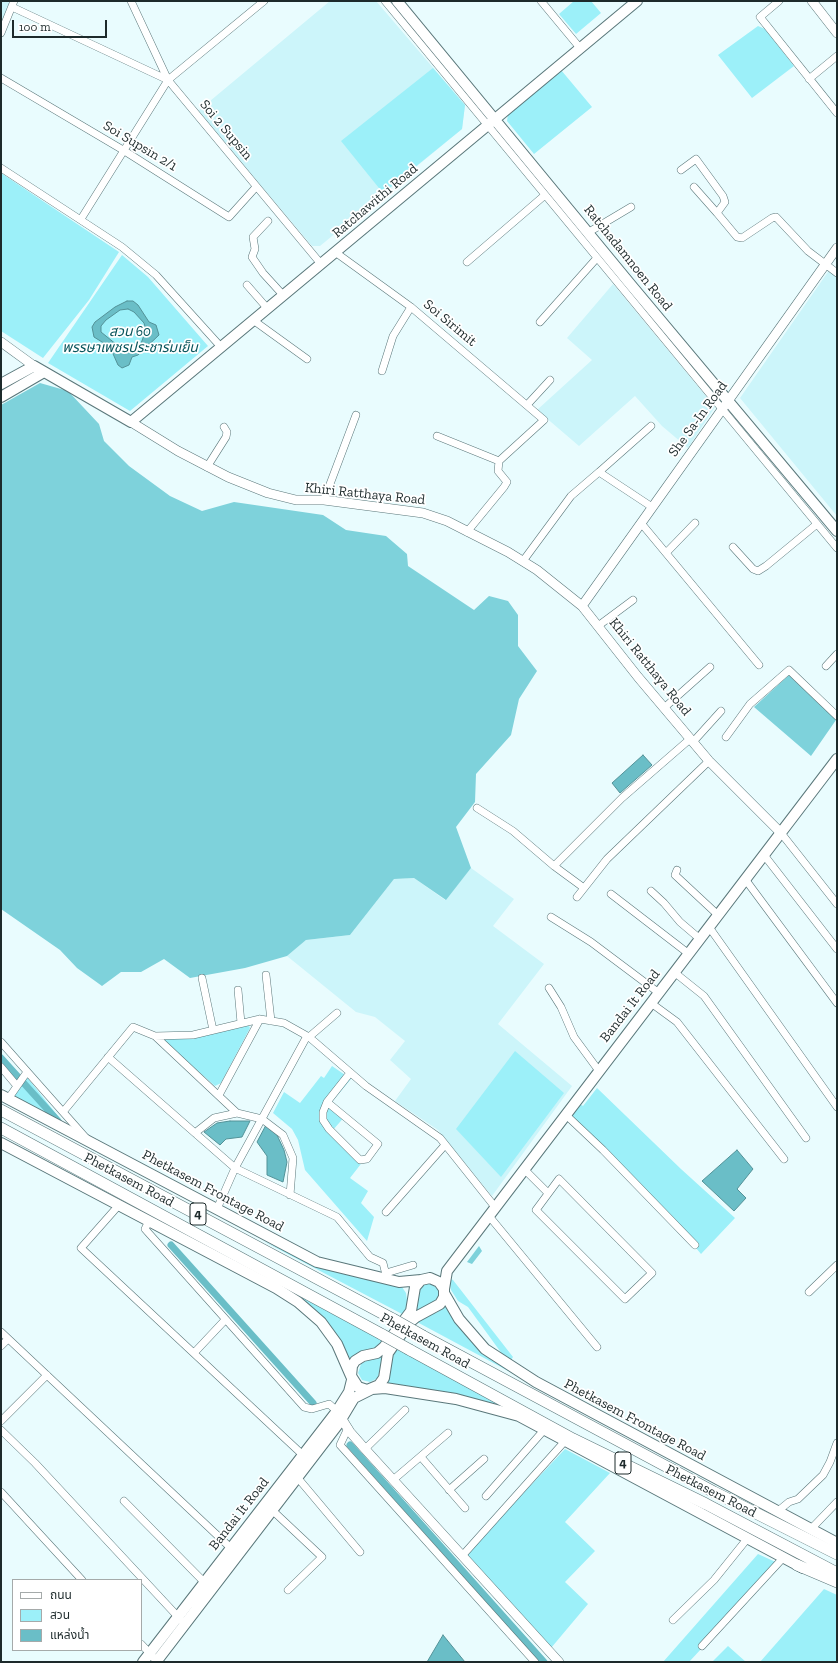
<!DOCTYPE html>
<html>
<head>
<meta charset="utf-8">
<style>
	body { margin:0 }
	#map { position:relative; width:838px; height:1663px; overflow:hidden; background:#e9fcfe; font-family:"Zilla Slab","Noto Sans Thai",serif }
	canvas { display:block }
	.frame { position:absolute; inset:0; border:2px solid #1d2a2b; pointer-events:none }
	.legend { position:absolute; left:12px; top:1579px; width:130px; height:72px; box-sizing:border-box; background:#fff; border:1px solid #a5aaaa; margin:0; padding:5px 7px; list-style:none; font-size:12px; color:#1d2a2b }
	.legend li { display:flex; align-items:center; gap:8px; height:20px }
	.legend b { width:20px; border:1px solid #a5aaaa }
	.scale { position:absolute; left:12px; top:20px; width:95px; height:18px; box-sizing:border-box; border:2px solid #1d2a2b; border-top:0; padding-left:5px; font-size:12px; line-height:14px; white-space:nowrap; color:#1d2a2b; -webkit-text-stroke:3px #fff; paint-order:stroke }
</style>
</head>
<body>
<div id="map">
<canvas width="838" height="1663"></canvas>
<div class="frame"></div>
<ul class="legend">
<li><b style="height:5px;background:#fff"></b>ถนน</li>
<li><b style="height:11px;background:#9cf0f9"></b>สวน</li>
<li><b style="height:11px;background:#6abec7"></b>แหล่งน้ำ</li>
</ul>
<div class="scale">100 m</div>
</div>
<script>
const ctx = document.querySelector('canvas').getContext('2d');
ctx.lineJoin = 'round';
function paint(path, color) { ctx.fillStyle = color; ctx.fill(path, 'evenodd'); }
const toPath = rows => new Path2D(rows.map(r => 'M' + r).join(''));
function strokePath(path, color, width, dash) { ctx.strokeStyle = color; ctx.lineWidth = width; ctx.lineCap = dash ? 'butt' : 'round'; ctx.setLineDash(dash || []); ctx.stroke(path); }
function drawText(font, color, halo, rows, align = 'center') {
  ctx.font = font + ' "Zilla Slab","Noto Sans Thai",serif'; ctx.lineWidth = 3.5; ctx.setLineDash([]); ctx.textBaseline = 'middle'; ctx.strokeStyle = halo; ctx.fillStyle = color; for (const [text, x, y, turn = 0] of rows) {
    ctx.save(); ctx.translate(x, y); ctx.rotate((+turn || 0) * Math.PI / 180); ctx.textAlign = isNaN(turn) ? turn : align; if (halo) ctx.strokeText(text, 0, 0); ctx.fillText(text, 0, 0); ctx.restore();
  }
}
paint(toPath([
	[1,1,11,1,1,25],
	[330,1,376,1,465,105,462,129,320,246,312,246,198,111],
	[830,269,837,274,837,516,740,398],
	[613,284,715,407,688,448,662,426,635,396,579,446,537,410,592,360,567,338],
	[471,868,514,899,493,926,544,964,498,1024,572,1086,492,1196,438,1130,395,1101,411,1079,390,1060,405,1041,375,1017,356,1012,287,956,306,940,350,935,394,879,414,878,445,900]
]), '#ccf5fa');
paint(toPath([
	[574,1,591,1,601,13,576,34,559,14],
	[758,26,765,29,794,66,752,98,718,55],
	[433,68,465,105,462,129,383,193,341,141],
	[561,70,592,107,534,154,507,121,508,114],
	[1,173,119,252,89,300,43,358,1,331],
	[122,255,148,277,208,346,130,411,48,363],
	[248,1024,250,1028,221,1083,215,1086,165,1042,165,1039],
	[515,1051,564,1093,501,1177,456,1129],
	[332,1066,351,1079,331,1103,346,1115,333,1130,364,1160,350,1178,368,1191,361,1203,374,1217,367,1241,305,1170,298,1140,292,1129,273,1113,284,1092,300,1103,321,1076,324,1078],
	[26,1076,61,1120,12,1096],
	[597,1088,681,1169,735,1218,701,1254,696,1248,699,1245,569,1116,580,1104,583,1106],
	[261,1240,310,1263,402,1287,406,1293,408,1307,404,1315],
	[449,1278,453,1280,513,1357,511,1360,505,1358,468,1307,458,1301,451,1290],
	[268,1281,338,1314,379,1337,383,1342,376,1349,357,1354,350,1359,337,1336],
	[429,1283,437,1288,439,1292,438,1299,436,1302,415,1314,417,1292,423,1285],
	[447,1306,478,1347,514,1374,417,1322,426,1315,436,1313],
	[388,1348,382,1358,378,1378,370,1382,362,1380,358,1373,361,1364],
	[396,1349,406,1353,529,1417,384,1385,389,1366],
	[565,1449,610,1473,565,1522,595,1551,565,1582,588,1604,551,1648,466,1554],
	[758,1554,780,1564,689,1662,663,1662],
	[824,1589,837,1595,837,1662,760,1662],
	[728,1646,746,1662,712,1662]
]), '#9cf0f9');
paint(toPath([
	[40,383,68,391,99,424,104,441,129,466,170,496,202,511,234,502,323,515,346,530,386,536,407,554,408,566,474,610,489,596,508,601,518,615,518,646,537,671,519,699,511,735,476,774,475,802,456,827,471,868,446,900,414,878,394,879,350,935,306,940,287,956,245,968,190,978,164,959,141,972,121,972,102,986,77,968,60,950,1,909,1,405],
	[789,675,836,720,811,756,754,707],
	[479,1246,482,1251,472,1264,467,1262]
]), '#7ed2db');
const water = toPath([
	[127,301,133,301,138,305,149,322,156,325,159,335,138,355,132,357,129,365,122,368,118,365,110,347,94,337,92,327,95,322,115,307,127,301],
	[128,309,134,312,144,323,146,330,140,346,130,351,122,349,101,332,101,326,106,320,120,310,128,309],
	[643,755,652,765,620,793,612,783,643,755],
	[230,1121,250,1121,242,1137,226,1139,220,1145,204,1132,217,1123,230,1121],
	[266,1125,277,1135,284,1150,287,1162,283,1182,267,1175,267,1156,257,1142,266,1125],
	[737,1150,753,1169,737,1189,746,1198,734,1211,702,1181,737,1150],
	[443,1635,465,1662,427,1662,443,1635]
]);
paint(water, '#6abec7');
strokePath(water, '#539298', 1);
strokePath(toPath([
	[1,1058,58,1121],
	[171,1245,313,1403],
	[350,1445,544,1662]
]), '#6abec7', 7);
const minor = toPath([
	[131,1,168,80,321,264],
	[385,1,837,548],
	[541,1,580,48],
	[779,1,760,17,837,113],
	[12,7,168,80],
	[1,33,14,1],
	[1,78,123,150,229,217,256,187],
	[809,79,837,56],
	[1,168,122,247,156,275,221,347],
	[681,170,696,159,723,196,725,202,717,213,737,237,742,238,772,218,776,217,808,251,837,273],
	[694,187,717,213],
	[81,219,168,80,264,1],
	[268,221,253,237,255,249,252,257,263,273,283,295],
	[589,232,631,207],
	[335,252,411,307,544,420,499,461,498,471,507,482,504,487,467,532],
	[467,262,545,195],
	[247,285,267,308],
	[253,320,307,359],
	[540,322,596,259],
	[382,371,393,336,411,307],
	[527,405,550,380],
	[437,436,499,461],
	[207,467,226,437,227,432,224,427],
	[599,472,651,426],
	[324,500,356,415],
	[641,523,759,665],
	[733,547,753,569,758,571,766,566,817,524],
	[666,553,695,523],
	[523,561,571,496,599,472,652,507],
	[598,626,633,600],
	[826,666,837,654],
	[664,708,710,667],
	[726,737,750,704,789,670,837,716],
	[693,742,721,711],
	[477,808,513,831,554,866,584,888],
	[781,833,837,904],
	[764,855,837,949],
	[554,866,622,798,690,739],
	[677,870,675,875,718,915],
	[745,879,837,1003],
	[651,891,664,903,680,922,700,939],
	[611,894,689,954],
	[577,897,607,859,709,761],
	[551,917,591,942,659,993],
	[709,927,837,1107],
	[674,972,704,996,806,1138],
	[266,975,271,1021],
	[202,978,213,1030],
	[549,988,561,1007,574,1037,599,1071],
	[238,990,241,1023],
	[651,1003,677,1022,784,1159],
	[155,1036,237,1113],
	[309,1037,337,1013],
	[1,1042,86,1138],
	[108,1057,235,1168,337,1217,370,1257,383,1263,387,1279],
	[1,1067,17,1086],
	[219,1095,260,1019],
	[8,1099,27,1072],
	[327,1102,378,1144,367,1159,360,1160,329,1129,323,1120,323,1112,327,1102,350,1073],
	[63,1112,133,1027,155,1036,193,1035,260,1019,284,1023,309,1037,366,1086,440,1138,495,1207],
	[566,1115,603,1150,695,1245],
	[195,1133,214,1118,237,1113,262,1119,283,1135,293,1158,290,1195],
	[524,1169,548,1193],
	[559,1179,652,1273,625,1299,536,1210,559,1179],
	[119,1205,81,1248,305,1457],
	[217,1209,235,1168,307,1036],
	[386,1212,445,1145],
	[489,1216,597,1347],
	[149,1221,145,1229,304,1407,312,1409,329,1404,337,1411],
	[386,1273,413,1265],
	[809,1292,837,1265],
	[1,1332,234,1551],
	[1,1346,8,1339],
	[194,1353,225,1320],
	[1,1421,47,1375],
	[348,1428,340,1445,535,1662],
	[1,1430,35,1463,181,1620],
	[365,1449,405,1410],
	[421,1457,465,1508],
	[297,1477,360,1552],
	[393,1480,448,1433],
	[449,1490,484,1459],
	[1,1492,82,1580],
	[486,1496,544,1430],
	[124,1501,207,1585],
	[272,1510,322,1557,288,1590],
	[778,1511,789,1502,798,1499,823,1475,830,1462,837,1443],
	[811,1529,837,1502],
	[462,1556,565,1441],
	[673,1620,714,1580,747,1539],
	[141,1644,157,1661],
	[702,1646,783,1558]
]);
const tertiary = toPath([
	[812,1,837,33],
	[1,342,34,366],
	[131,422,178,451,228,477,268,493,296,500,324,500,423,513,447,521,508,552,537,570,582,606,638,677,709,761,781,833],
	[582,606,837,248],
	[338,1413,350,1432,365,1449,559,1662]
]);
const secondary = toPath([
	[397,1,631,285,837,531],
	[1,384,34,366,131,422,637,1],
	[1,397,44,372],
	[1,1095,317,1262,399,1282,421,1280],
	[1,1143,276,1288,298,1302,321,1322,337,1344,351,1376],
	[430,1278,439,1282,444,1289,444,1297,440,1304,416,1317,409,1323,388,1353,384,1378,379,1385,367,1390,358,1387,351,1376,352,1366,355,1361,363,1356,377,1353,384,1347,411,1311,415,1287,421,1280,430,1278],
	[444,1289,447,1271,837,759],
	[444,1293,459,1319,485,1349,536,1382,837,1543],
	[143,1662,337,1411,349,1392,352,1380],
	[156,1662,339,1423,354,1398,372,1389,385,1388,456,1399,519,1416,803,1568]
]);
const trunk = toPath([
	[1,1110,393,1319],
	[1,1128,383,1335],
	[423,1336,714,1492,837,1554],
	[410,1350,573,1439,706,1504,837,1573],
	[797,1565,837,1582]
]);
strokePath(minor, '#5a777a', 8);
strokePath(tertiary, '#5a777a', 10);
strokePath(secondary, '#5a777a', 12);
strokePath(trunk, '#5a777a', 12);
strokePath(minor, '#fff', 7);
strokePath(tertiary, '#fff', 9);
strokePath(secondary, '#fff', 10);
strokePath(trunk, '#fff', 11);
const trunkBridge = toPath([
	[393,1319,423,1336],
	[383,1335,410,1350]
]);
strokePath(trunkBridge, '#5a777a', 12, []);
strokePath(trunkBridge, '#fff', 11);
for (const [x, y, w] of [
	[198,1214,16],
	[623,1463,16]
]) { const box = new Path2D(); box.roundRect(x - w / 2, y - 11, w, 22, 3); ctx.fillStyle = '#fff'; ctx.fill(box); strokePath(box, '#1d2a2b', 1); }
drawText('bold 13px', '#1d2a2b', null, [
	["4",198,1214],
	["4",623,1463]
]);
drawText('14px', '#1d2a2b', '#fff', [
	["Soi 2 Supsin",226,130,50],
	["Soi Supsin 2/1",140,146,31],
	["Ratchawithi Road",375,201,-40],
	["Ratchadamnoen Road",628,258,51],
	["Soi Sirimit",450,323,40],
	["She Sa-In Road",698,419,-54],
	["Khiri Ratthaya Road",365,494,6],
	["Khiri Ratthaya Road",650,667,51],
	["Bandai It Road",630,1006,-52],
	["Phetkasem Road",129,1180,28],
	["Phetkasem Frontage Road",213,1191,28],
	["Phetkasem Road",425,1341,29],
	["Phetkasem Frontage Road",635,1420,28],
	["Phetkasem Road",711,1491,27],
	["Bandai It Road",239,1514,-52]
]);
drawText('italic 14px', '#08555c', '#fff', [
	["สวน 60",130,332],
	["พรรษาเพชรประชาร่มเย็น",130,348]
]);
</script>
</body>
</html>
